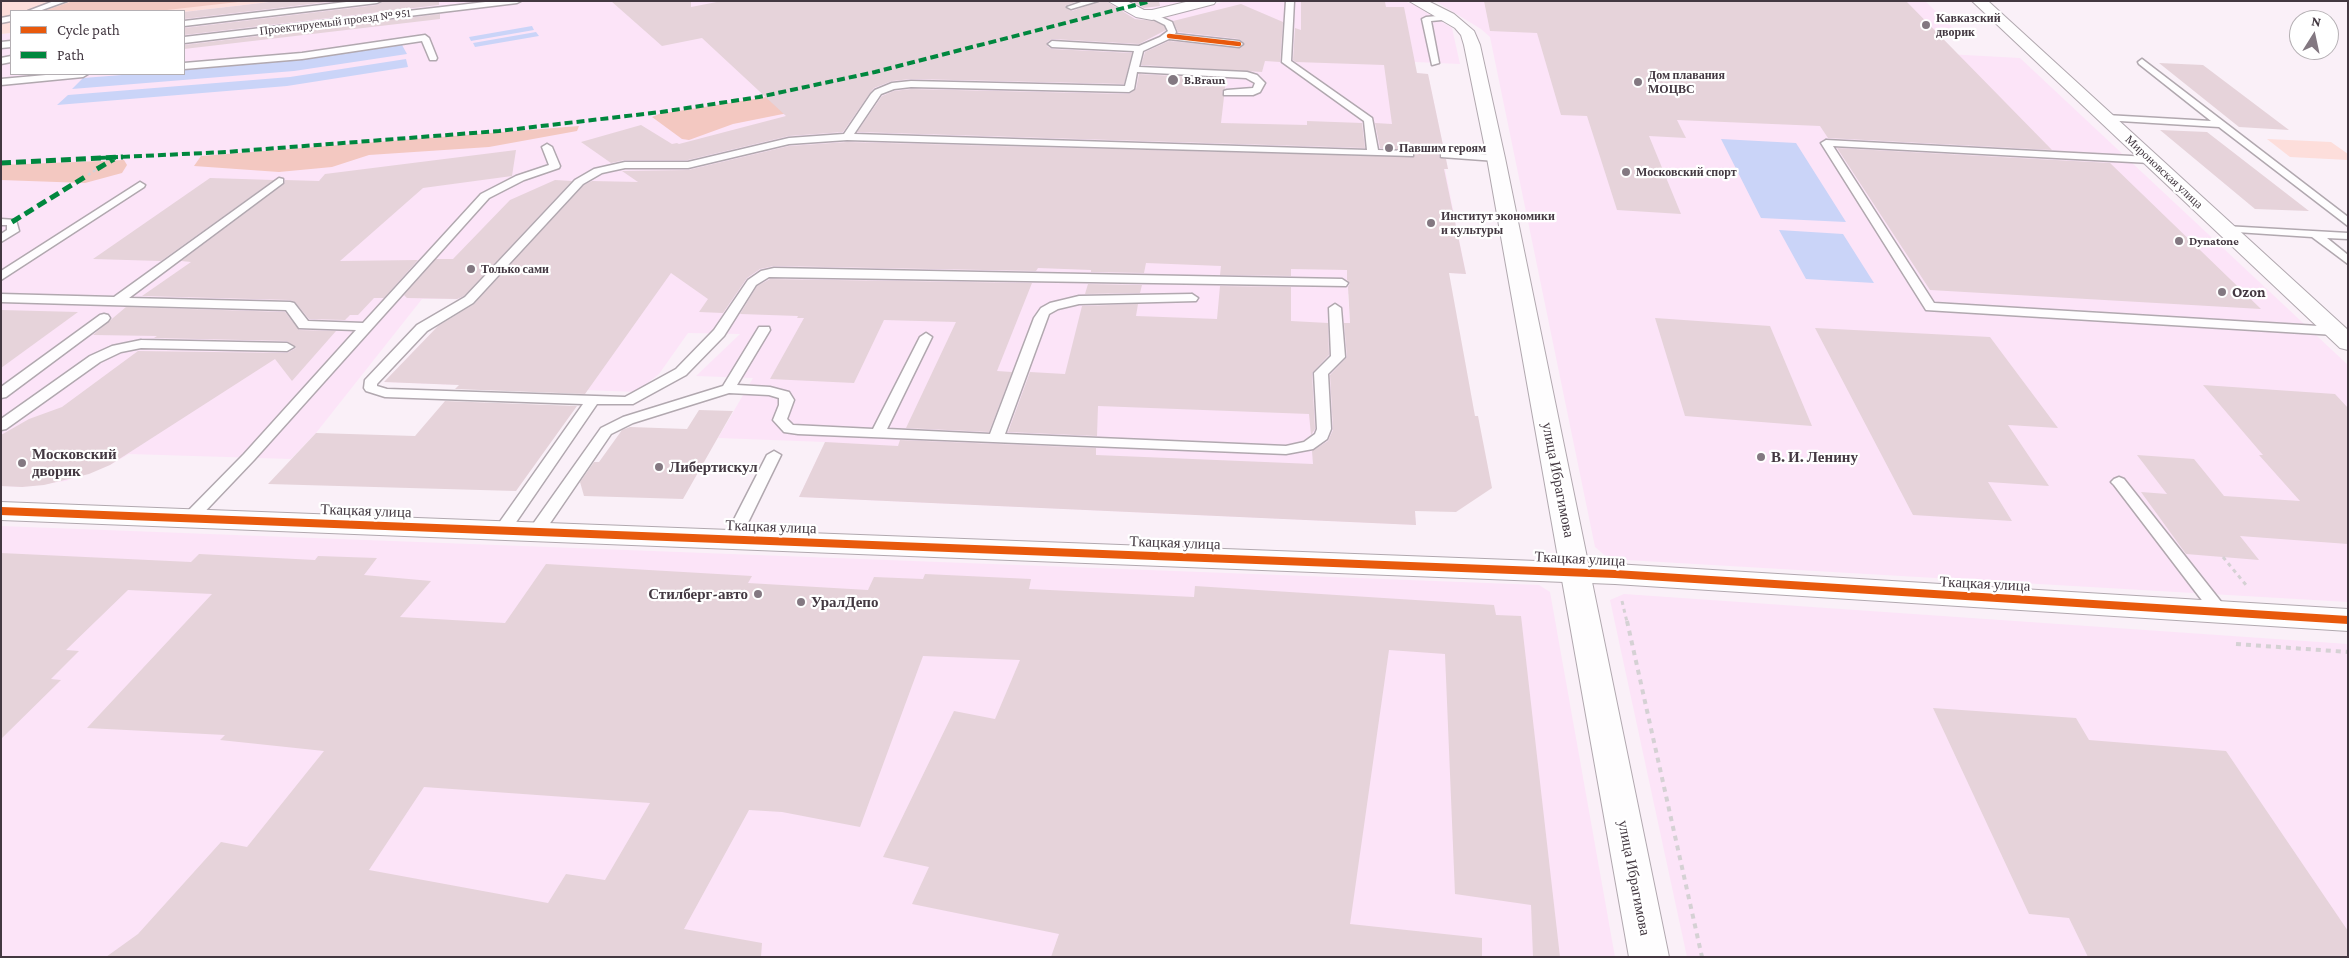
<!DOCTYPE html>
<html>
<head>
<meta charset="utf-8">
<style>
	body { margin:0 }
	#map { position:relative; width:2349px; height:958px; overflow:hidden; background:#faf0f8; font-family:"Crimson Pro",serif }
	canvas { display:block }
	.frame { position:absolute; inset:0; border:2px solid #433841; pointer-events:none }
	.legend { position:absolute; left:10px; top:10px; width:175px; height:65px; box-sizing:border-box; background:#fff; border:1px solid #b4afb3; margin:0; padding:6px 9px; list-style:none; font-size:15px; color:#433841 }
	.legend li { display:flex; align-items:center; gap:10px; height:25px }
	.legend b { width:25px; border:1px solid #b4afb3 }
	.north { position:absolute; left:2289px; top:10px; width:50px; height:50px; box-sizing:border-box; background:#fff; border:1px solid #b4afb3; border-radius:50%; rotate:10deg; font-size:14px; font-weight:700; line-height:20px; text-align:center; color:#433841 }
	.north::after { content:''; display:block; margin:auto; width:18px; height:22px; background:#837881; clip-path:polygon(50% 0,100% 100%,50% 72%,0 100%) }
</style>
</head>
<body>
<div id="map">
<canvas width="2349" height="958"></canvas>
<div class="frame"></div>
<ul class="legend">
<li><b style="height:6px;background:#e8590c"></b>Cycle path</li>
<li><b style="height:6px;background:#00873e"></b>Path</li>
</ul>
<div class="north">N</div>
</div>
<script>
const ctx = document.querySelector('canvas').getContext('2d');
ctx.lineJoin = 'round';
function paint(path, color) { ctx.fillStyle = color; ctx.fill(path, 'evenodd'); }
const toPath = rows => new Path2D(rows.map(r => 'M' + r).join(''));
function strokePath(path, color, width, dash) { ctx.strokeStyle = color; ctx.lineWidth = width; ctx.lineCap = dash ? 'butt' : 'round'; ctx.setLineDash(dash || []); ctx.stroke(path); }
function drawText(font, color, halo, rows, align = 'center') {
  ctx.font = font + ' "Crimson Pro",serif'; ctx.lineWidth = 4.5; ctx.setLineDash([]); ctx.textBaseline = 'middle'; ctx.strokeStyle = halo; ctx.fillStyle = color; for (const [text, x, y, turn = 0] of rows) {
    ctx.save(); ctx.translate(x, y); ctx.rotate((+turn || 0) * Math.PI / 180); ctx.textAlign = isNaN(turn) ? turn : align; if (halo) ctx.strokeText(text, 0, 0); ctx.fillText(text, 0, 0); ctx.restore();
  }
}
paint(toPath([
	[278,1,1060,1,1081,11,1118,3,1118,1,1189,1,1136,16,1145,20,1227,1,1403,1,1413,4,1452,28,1460,64,1415,62,1408,73,1428,74,1448,169,1445,169,1466,274,1449,273,1348,294,1353,372,1415,511,1416,525,799,497,825,442,718,438,753,378,696,376,740,334,688,333,659,374,636,392,384,382,439,325,490,301,449,299,422,299,316,433,291,459,129,454,110,465,66,481,22,487,1,486,1,34,11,33,11,74,184,74,184,12],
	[1435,1,1925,1,1956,31,1867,27,1873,50,2020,58,2348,365,2348,602,1609,559,1595,547,1490,37,1481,29],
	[1,526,1539,585,1550,592,1615,957,1,957],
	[1624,594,2348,644,2348,957,1687,957,1610,600]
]), '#fce4f8');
paint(toPath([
	[1,1,278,1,184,12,11,11,11,33,1,34],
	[2267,139,2331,142,2348,154,2348,160,2290,157]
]), '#fddedb');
paint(toPath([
	[73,1,247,1,158,11,44,11],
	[816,87,793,112,733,124,689,140,682,139,652,117,659,114,761,98],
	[579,126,577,131,489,147,369,155,332,167,279,172,194,166,201,156],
	[124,160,127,165,122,173,85,183,1,180,1,165]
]), '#f3c8c1');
paint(toPath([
	[532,26,534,30,471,41,469,37],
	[536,32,539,36,475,47,473,43],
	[402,45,407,54,294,71,72,89,83,78,135,74,184,74,184,70,300,60],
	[406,59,408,67,287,86,57,105,68,95,290,77],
	[1721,139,1796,143,1846,222,1761,218],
	[1779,230,1843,234,1874,283,1806,279]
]), '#cad4f8');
paint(toPath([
	[278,1,337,1,184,19,184,12],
	[383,1,439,1,439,5,184,35,184,28,377,5],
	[611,1,691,1,691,7,722,1,1078,1,1065,6,1072,11,1100,1,1106,1,1135,19,1154,21,1164,26,1166,30,1139,44,1052,39,1047,42,1047,46,1052,49,1132,53,1124,84,911,79,892,81,874,88,870,93,843,132,789,136,688,160,625,160,611,163,581,142,641,125,672,144,677,143,679,144,786,116,702,38,662,46],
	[1131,1,1159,1,1160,6,1144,8],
	[1301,1,1385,2,1386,7,1404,7,1417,73,1428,74,1444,150,1440,152,1439,157,1446,159,1448,169,1444,169,1466,274,1449,273,1475,416,1478,416,1492,488,1456,512,1415,511,1416,525,799,497,825,442,898,446,900,440,1096,448,1096,455,1313,464,1312,451,1328,441,1333,430,1330,375,1347,357,1344,323,1350,323,1348,287,1350,283,1347,280,1347,270,1291,269,1291,276,1220,275,1221,266,1146,263,1144,273,1091,272,1091,270,1038,268,1036,271,774,266,760,269,747,278,723,313,699,312,708,299,671,273,585,394,455,389,459,385,384,382,438,326,474,304,584,185,592,181,638,182,622,171,688,170,789,146,847,142,1414,157,1413,150,1380,148,1375,123,1392,124,1384,65,1296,62,1293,60,1295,28,1301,30],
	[1484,1,1906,1,2052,150,1828,138,1820,126,1677,120,1686,138,1649,136,1681,214,1617,210,1587,116,1561,115,1537,33,1490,31],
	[1241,4,1283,22,1280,62,1265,61,1262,72,1141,65,1145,52,1169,41,1240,48,1245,44,1239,39,1178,32,1173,21],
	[440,14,440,19,184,49,184,45],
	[2159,63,2203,65,2289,130,2239,127],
	[1139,74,1226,79,1225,89,1222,91,1224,97,1221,123,1307,125,1307,121,1362,123,1365,148,857,132,882,96,894,91,911,89,1129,94,1136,89],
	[2160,130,2207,132,2309,211,2255,209],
	[1837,148,2110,163,2261,309,1930,290],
	[516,150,512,176,423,188,340,261,418,260,384,298,374,298,358,315,350,315,345,320,309,319,295,302,290,300,142,296,191,262,181,261,284,184,285,180,319,181,325,174],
	[210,178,274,180,161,261,93,259],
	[555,180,572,181,464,296,457,299,407,298,404,295,436,259,453,259,510,200],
	[770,279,1032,283,997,371,1012,372,989,432,906,428,956,322,884,320,854,383,770,379,804,318,797,318,798,316,740,314,757,286],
	[1088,284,1142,285,1140,293,1085,294],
	[1220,286,1291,287,1291,321,1328,323,1329,355,1312,373,1315,429,1311,435,1309,414,1098,406,1097,436,1008,432,1030,372,1065,374,1082,306,1138,304,1136,316,1217,319],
	[126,307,285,312,299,330,336,331,292,381,275,359,110,465,89,474,44,485,22,487,1,486,1,435,29,419,62,407,138,351,287,353,296,348,287,341,154,338,157,336,93,335],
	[1,310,78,312,1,368],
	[1655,318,1770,326,1812,426,1685,416],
	[1815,328,1990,337,2058,428,2008,425,2049,486,1988,482,2012,521,1913,515],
	[2203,385,2335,394,2348,408,2348,544,2240,536,2259,560,2186,554,2141,492,2167,494,2137,455,2194,459,2224,496,2300,501,2259,455,2263,455],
	[445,401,577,406,516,491,268,484,316,433,415,436],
	[699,410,733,411,683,499,584,496,580,482,594,462,599,462,622,430,630,427,687,429],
	[1,553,191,562,199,554,315,560,318,556,377,558,364,575,431,581,400,617,505,623,546,564,752,576,748,583,868,590,874,577,923,579,925,574,1031,579,1029,589,1194,597,1195,586,1494,605,1496,615,1521,616,1560,957,1533,957,1531,905,1455,894,1445,654,1389,650,1350,924,1482,938,1482,957,1051,957,1059,934,912,904,929,867,883,857,954,711,995,719,1020,660,923,656,860,827,782,812,749,810,684,929,762,943,761,957,106,957,138,934,221,842,247,847,324,751,220,740,225,735,87,728,212,594,128,590,66,650,79,651,51,679,61,680,1,739],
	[424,787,650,803,605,880,566,874,548,903,369,870],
	[1933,708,2076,718,2089,740,2226,751,2348,931,2348,957,2088,957,2069,918,2029,914]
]), '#e6d3da');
const service = toPath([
	[54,1,67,1,39,11,28,11,54,1],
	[355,1,381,1,377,3,184,26,184,21,355,1],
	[494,1,521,1,517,3,184,43,184,37,494,1],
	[1084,1,1098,1,1071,9,1067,7,1084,1],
	[1286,1,1294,1,1291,61,1372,118,1378,150,1409,151,1413,152,1413,156,847,140,789,144,688,168,625,168,611,171,602,173,583,184,473,303,427,331,377,384,377,386,387,389,625,397,676,369,714,330,748,280,761,271,774,268,1342,279,1348,283,1346,286,769,277,756,285,724,336,686,375,633,404,597,404,508,534,502,535,496,534,494,530,583,404,385,397,366,391,364,388,365,380,417,325,465,297,575,180,594,169,625,162,688,162,789,138,844,134,871,94,875,90,892,83,911,81,1125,86,1134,51,1052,47,1048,44,1052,41,1139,46,1160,37,1168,31,1165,25,1149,17,1148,15,1152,13,1172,22,1176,32,1175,34,1239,41,1243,44,1239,47,1169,39,1143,51,1139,67,1247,72,1257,75,1265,83,1260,92,1253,95,1224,95,1224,91,1227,90,1253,88,1255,83,1246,78,1137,72,1134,89,1129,92,911,87,894,89,881,94,854,134,1367,150,1364,121,1282,62,1286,1],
	[1449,15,1452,15,1452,19,1431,21,1439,63,1432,65,1422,19,1426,17,1449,15],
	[11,16,11,21,1,23,1,18,11,16],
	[425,35,429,38,437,58,436,60,430,60,422,41,302,59,184,69,184,63,302,53,425,35],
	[11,41,11,47,1,48,1,42,11,41],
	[11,56,11,62,1,64,1,58,11,56],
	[2142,59,2348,217,2348,226,2219,127,2103,120,2101,118,2106,115,2211,121,2139,64,2138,62,2142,59],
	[57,74,88,74,83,77,1,85,1,79,57,74],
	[1826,140,2150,157,2155,160,2150,163,1833,146,1934,303,2335,327,2341,331,2335,335,1926,310,1821,143,1826,140],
	[547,144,552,147,560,166,559,168,524,180,489,198,254,460,195,522,183,522,181,518,244,454,356,330,299,328,286,310,1,302,1,294,114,297,279,178,283,179,283,183,129,298,290,302,294,303,308,321,363,323,481,194,516,176,549,165,542,147,547,144],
	[1445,152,1496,155,1501,158,1496,161,1441,157,1441,153,1445,152],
	[140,182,145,185,144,187,1,280,1,271,140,182],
	[1,219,16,220,19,231,1,242,1,234,7,230,7,225,1,225,1,219],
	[2225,226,2348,233,2348,239,2327,238,2348,255,2348,264,2312,237,2221,231,2219,229,2225,226],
	[1192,294,1198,298,1196,301,1079,304,1058,309,1049,314,1005,434,1286,446,1304,442,1315,434,1317,429,1314,373,1331,356,1329,308,1335,304,1341,308,1345,357,1328,374,1331,429,1327,439,1313,449,1286,454,798,434,784,432,773,420,779,405,779,398,769,395,729,393,633,423,611,434,542,535,530,535,528,531,601,428,623,417,723,386,759,327,769,327,770,330,737,385,770,387,789,392,794,400,787,419,793,425,873,429,920,337,926,333,932,337,887,429,990,434,1034,318,1041,308,1050,303,1079,296,1192,294],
	[104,314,108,315,110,318,108,321,6,397,1,398,1,387,100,315,104,314],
	[141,340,287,343,294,347,287,351,141,348,121,352,100,362,6,429,1,430,1,419,90,356,112,346,141,340],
	[774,451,781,455,740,539,738,543,732,544,726,543,724,539,767,455,774,451],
	[2119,477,2124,479,2226,608,2228,612,2226,616,2220,618,2214,616,2114,485,2111,482,2114,479,2119,477]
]);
const minor = toPath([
	[1108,1,1127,1,1144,10,1152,10,1190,1,1216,1,1214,4,1152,20,1136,17,1108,1],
	[1409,1,1428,1,1454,14,1474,31,1480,45,1505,158,1669,957,1629,957,1487,158,1464,45,1461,35,1455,28,1409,1],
	[1972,1,1988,1,2348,330,2348,350,2340,348,1972,1]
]);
const tertiary = toPath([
	[1,502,1615,564,2348,609,2348,631,1615,584,1,520,1,502]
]);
strokePath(service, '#b1a8af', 3);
strokePath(minor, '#b1a8af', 2);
strokePath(tertiary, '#b1a8af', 2);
strokePath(toPath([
	[88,175,97,169]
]), '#d5d1d4', 2.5, [3, 3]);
strokePath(toPath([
	[2223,557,2246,585],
	[1622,601,1627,622]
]), '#d5d1d4', 3, [4, 4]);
strokePath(toPath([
	[1627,621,1702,957],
	[2236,644,2348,652]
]), '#d5d1d4', 4, [5, 5]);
paint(service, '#fefdfe');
paint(minor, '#fefdfe');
paint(tertiary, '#fefdfe');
strokePath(toPath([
	[98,158,226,152,499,131,661,112,759,97,875,72,1151,1]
]), '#00873e', 4, [8, 4]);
strokePath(toPath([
	[1,163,123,157],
	[97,169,114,159],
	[12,222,88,175]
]), '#00873e', 5, [10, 5]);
strokePath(toPath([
	[1169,36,1239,44]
]), '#e8590c', 4.5);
strokePath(toPath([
	[1,511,1615,574,2348,620]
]), '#e8590c', 8);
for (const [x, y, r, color] of [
	[1926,25,5,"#837881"],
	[1173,80,6,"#837881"],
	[1638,82,5,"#837881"],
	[1389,148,5,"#837881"],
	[1626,172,5,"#837881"],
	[1431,223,5,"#837881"],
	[2179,241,5,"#837881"],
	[471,269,5,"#837881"],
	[2222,292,5,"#837881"],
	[1761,457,5,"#837881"],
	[22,463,5,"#837881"],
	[659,467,5,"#837881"],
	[758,594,5,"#837881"],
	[801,602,5,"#837881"]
]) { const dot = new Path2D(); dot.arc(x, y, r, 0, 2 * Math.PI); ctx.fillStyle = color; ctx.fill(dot); strokePath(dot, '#fff', 2); }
drawText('bold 12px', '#433841', '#fff', [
	["Кавказский",1936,18],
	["дворик",1936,32],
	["Дом плавания",1648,75],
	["МОЦВС",1648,89],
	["B.Braun",1184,80],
	["Павшим героям",1399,148],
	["Московский спорт",1636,172],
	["Институт экономики",1441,216],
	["и культуры",1441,230],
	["Dynatone",2189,241],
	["Только сами",481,269]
], 'left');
drawText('12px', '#433841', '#fff', [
	["Проектируемый проезд № 951",335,22,-7],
	["Мироновская улица",2164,172,43]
]);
drawText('bold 15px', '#433841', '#fff', [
	["Ozon",2232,292],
	["Московский",32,454],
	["дворик",32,471],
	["В. И. Ленину",1771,457],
	["Либертискул",669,467],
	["Стилберг-авто",748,594,"right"],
	["УралДепо",811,602]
], 'left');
drawText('15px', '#433841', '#fff', [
	["улица Ибрагимова",1558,480,79],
	["Ткацкая улица",366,511,2],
	["Ткацкая улица",771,527,2],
	["Ткацкая улица",1175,543,2],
	["Ткацкая улица",1580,559,3],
	["Ткацкая улица",1985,584,3],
	["улица Ибрагимова",1634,878,79]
]);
</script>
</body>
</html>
